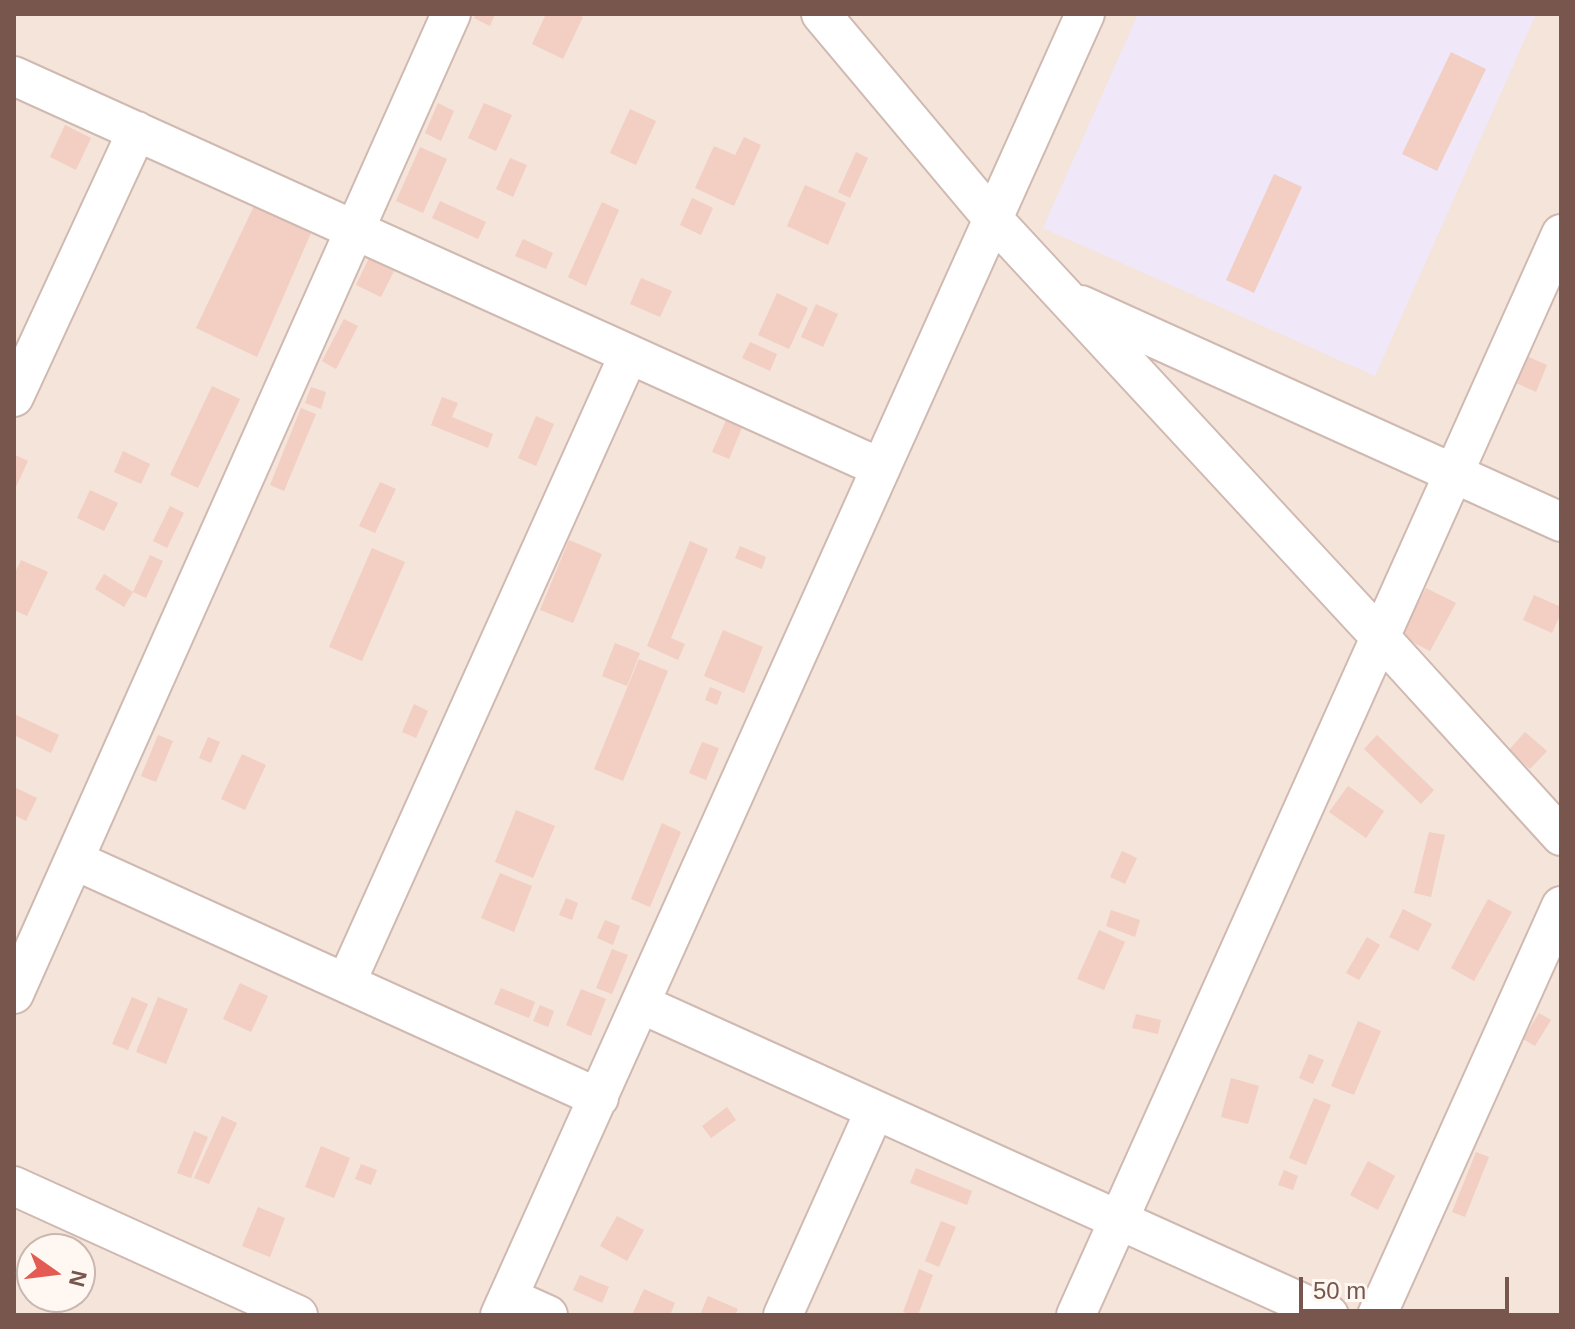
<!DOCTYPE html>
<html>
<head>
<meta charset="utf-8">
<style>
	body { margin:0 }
	#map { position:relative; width:1575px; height:1329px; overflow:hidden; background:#fdf3eb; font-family:Helvetica,sans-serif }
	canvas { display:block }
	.frame { position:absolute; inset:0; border:16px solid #78564e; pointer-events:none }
	.north { position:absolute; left:16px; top:1233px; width:80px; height:80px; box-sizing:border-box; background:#fff8f2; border:2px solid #c9b7b0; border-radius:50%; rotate:104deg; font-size:22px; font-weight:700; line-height:32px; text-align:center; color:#78564e }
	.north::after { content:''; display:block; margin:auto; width:28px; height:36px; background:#e45b53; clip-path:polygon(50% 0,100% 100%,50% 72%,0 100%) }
	.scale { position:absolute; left:1299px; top:1277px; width:210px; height:36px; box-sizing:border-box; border:4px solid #78564e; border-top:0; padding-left:10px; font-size:24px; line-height:28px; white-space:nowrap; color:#78564e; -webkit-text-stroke:6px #fff8f2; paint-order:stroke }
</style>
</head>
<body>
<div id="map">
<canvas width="1575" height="1329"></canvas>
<div class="frame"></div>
<div class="north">N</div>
<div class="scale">50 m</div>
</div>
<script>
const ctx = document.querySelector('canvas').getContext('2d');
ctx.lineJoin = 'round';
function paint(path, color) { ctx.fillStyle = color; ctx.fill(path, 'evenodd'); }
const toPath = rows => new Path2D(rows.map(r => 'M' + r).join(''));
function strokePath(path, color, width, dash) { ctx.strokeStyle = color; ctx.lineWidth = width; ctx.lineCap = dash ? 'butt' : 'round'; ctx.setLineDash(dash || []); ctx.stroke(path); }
paint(toPath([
	[14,14,1561,14,1561,1315,14,1315],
	[32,1249,80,1249,80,1297,32,1297]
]), '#f4e4da');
paint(toPath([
	[1138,14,1536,14,1375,376,1043,228]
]), '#f0e8f9');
paint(toPath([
	[476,14,495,14,490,26,474,18],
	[546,14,575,14,583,17,563,59,532,44],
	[1451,52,1486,69,1437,171,1402,154],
	[438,103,454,111,441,141,425,133],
	[484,103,512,115,496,151,468,138],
	[630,109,656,121,636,165,610,153],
	[65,125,91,138,76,170,50,157],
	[744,137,761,145,734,206,695,188,714,146,735,155],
	[420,147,447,159,423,213,396,201],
	[856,152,868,158,850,198,838,192],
	[510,158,527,165,513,197,496,189],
	[1274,174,1302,187,1254,293,1226,280],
	[805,185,846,203,828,245,787,226],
	[692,198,713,208,701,235,680,225],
	[440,201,486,222,478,239,432,218],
	[602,202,619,210,586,286,568,277],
	[254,206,311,233,257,357,196,328],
	[523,239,553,253,546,269,515,256],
	[369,258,394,271,381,297,356,285],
	[641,278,672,291,660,317,630,304],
	[777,293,808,308,789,349,758,335],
	[816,304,838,314,823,347,801,337],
	[344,319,358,326,336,369,322,361],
	[750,342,777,354,770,371,742,358],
	[1524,355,1547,365,1536,392,1512,381],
	[212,386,240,399,198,488,170,475],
	[311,387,326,392,321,409,305,403],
	[442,397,458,403,452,417,493,434,488,448,431,425],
	[301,408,316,414,284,491,270,485],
	[536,416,554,424,536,466,518,458],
	[727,418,743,425,729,459,712,452],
	[123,451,150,464,141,484,114,472],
	[15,455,28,461,14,491,14,457],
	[380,482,396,489,375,533,359,526],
	[90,490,118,503,104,531,77,518],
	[170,506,184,513,167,548,153,541],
	[569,540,602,554,573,623,540,610],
	[690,541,708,549,671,638,685,644,678,660,647,646],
	[740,546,766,557,762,569,735,558],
	[372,548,405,562,362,661,329,647],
	[150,555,163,561,146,598,133,592,124,607,95,589,104,574,133,592],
	[21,560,48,572,27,616,14,610,14,575],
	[1426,588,1456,603,1430,651,1401,636],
	[1534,595,1561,607,1561,613,1552,633,1523,620],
	[723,630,763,647,744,693,704,676],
	[615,643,640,653,627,686,602,676],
	[639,659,668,671,623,781,594,769],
	[710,687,722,692,717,705,705,700],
	[414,704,428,711,416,738,402,732],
	[14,714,59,735,51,753,14,735],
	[1525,732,1547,751,1530,769,1509,750],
	[158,735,173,741,156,782,141,776],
	[1377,735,1434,790,1421,804,1364,749],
	[208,737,220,742,211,763,199,758],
	[702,742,719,748,706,780,689,773],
	[242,754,266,765,245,810,221,799],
	[1348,786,1384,811,1366,838,1329,812],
	[14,787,37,798,26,821,14,815],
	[516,810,555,826,533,878,495,862],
	[662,823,681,832,650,907,631,899],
	[1429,832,1445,835,1431,897,1414,893],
	[1122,851,1137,858,1125,884,1110,877],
	[500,873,532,886,514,932,481,918],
	[566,898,578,903,572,920,559,915],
	[1488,899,1512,912,1474,981,1451,968],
	[1403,909,1432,924,1418,951,1389,937],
	[1111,910,1140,920,1135,937,1106,926],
	[605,920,620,926,613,945,597,938],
	[1099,930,1125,942,1104,990,1077,979],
	[1367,937,1380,945,1359,980,1346,973],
	[612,949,628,955,612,994,596,988],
	[240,983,268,996,251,1032,223,1019],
	[501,988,535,1002,529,1018,494,1004],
	[581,989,606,999,591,1036,566,1025],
	[132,997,148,1004,128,1050,112,1044],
	[158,997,188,1009,166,1064,136,1052],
	[540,1005,554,1011,548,1027,533,1021],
	[1539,1013,1551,1020,1535,1046,1523,1039],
	[1136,1014,1161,1020,1158,1034,1132,1028],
	[1358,1021,1381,1031,1354,1095,1331,1086],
	[1309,1054,1324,1060,1313,1084,1299,1078],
	[1231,1078,1259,1086,1248,1124,1221,1117],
	[1314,1098,1331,1105,1306,1165,1289,1158],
	[727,1107,736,1120,711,1138,702,1126],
	[222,1116,237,1123,209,1184,194,1178],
	[194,1131,208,1137,191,1178,177,1173],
	[321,1146,350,1158,334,1198,305,1187],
	[1476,1152,1489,1157,1465,1217,1452,1212],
	[1368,1161,1395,1176,1378,1210,1350,1195],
	[361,1164,377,1170,371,1185,355,1179],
	[916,1168,972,1191,967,1205,910,1183],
	[1284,1170,1298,1176,1293,1190,1278,1185],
	[258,1207,285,1218,270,1257,242,1246],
	[617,1216,644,1230,627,1261,600,1246],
	[941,1221,956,1227,939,1267,925,1261],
	[919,1269,933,1275,918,1315,912,1315,903,1312],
	[580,1275,609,1287,602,1303,573,1290],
	[644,1289,675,1303,670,1315,632,1315],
	[708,1296,738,1309,735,1315,700,1315]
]), '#f2cec3');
const minor = toPath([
	[821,14,993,219,1380,637,1561,836],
	[14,76,881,468],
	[1081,305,1561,522],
	[14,397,137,131],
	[74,860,599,1098],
	[346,983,629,354],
	[14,994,451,14],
	[641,1004,1329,1315],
	[14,1186,298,1315],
	[508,1297,548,1315],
	[500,1315,1085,14],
	[783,1315,875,1110],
	[1076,1315,1561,234],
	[1377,1315,1561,906]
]);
strokePath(minor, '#cfb9b0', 42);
strokePath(minor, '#fff', 38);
</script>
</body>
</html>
